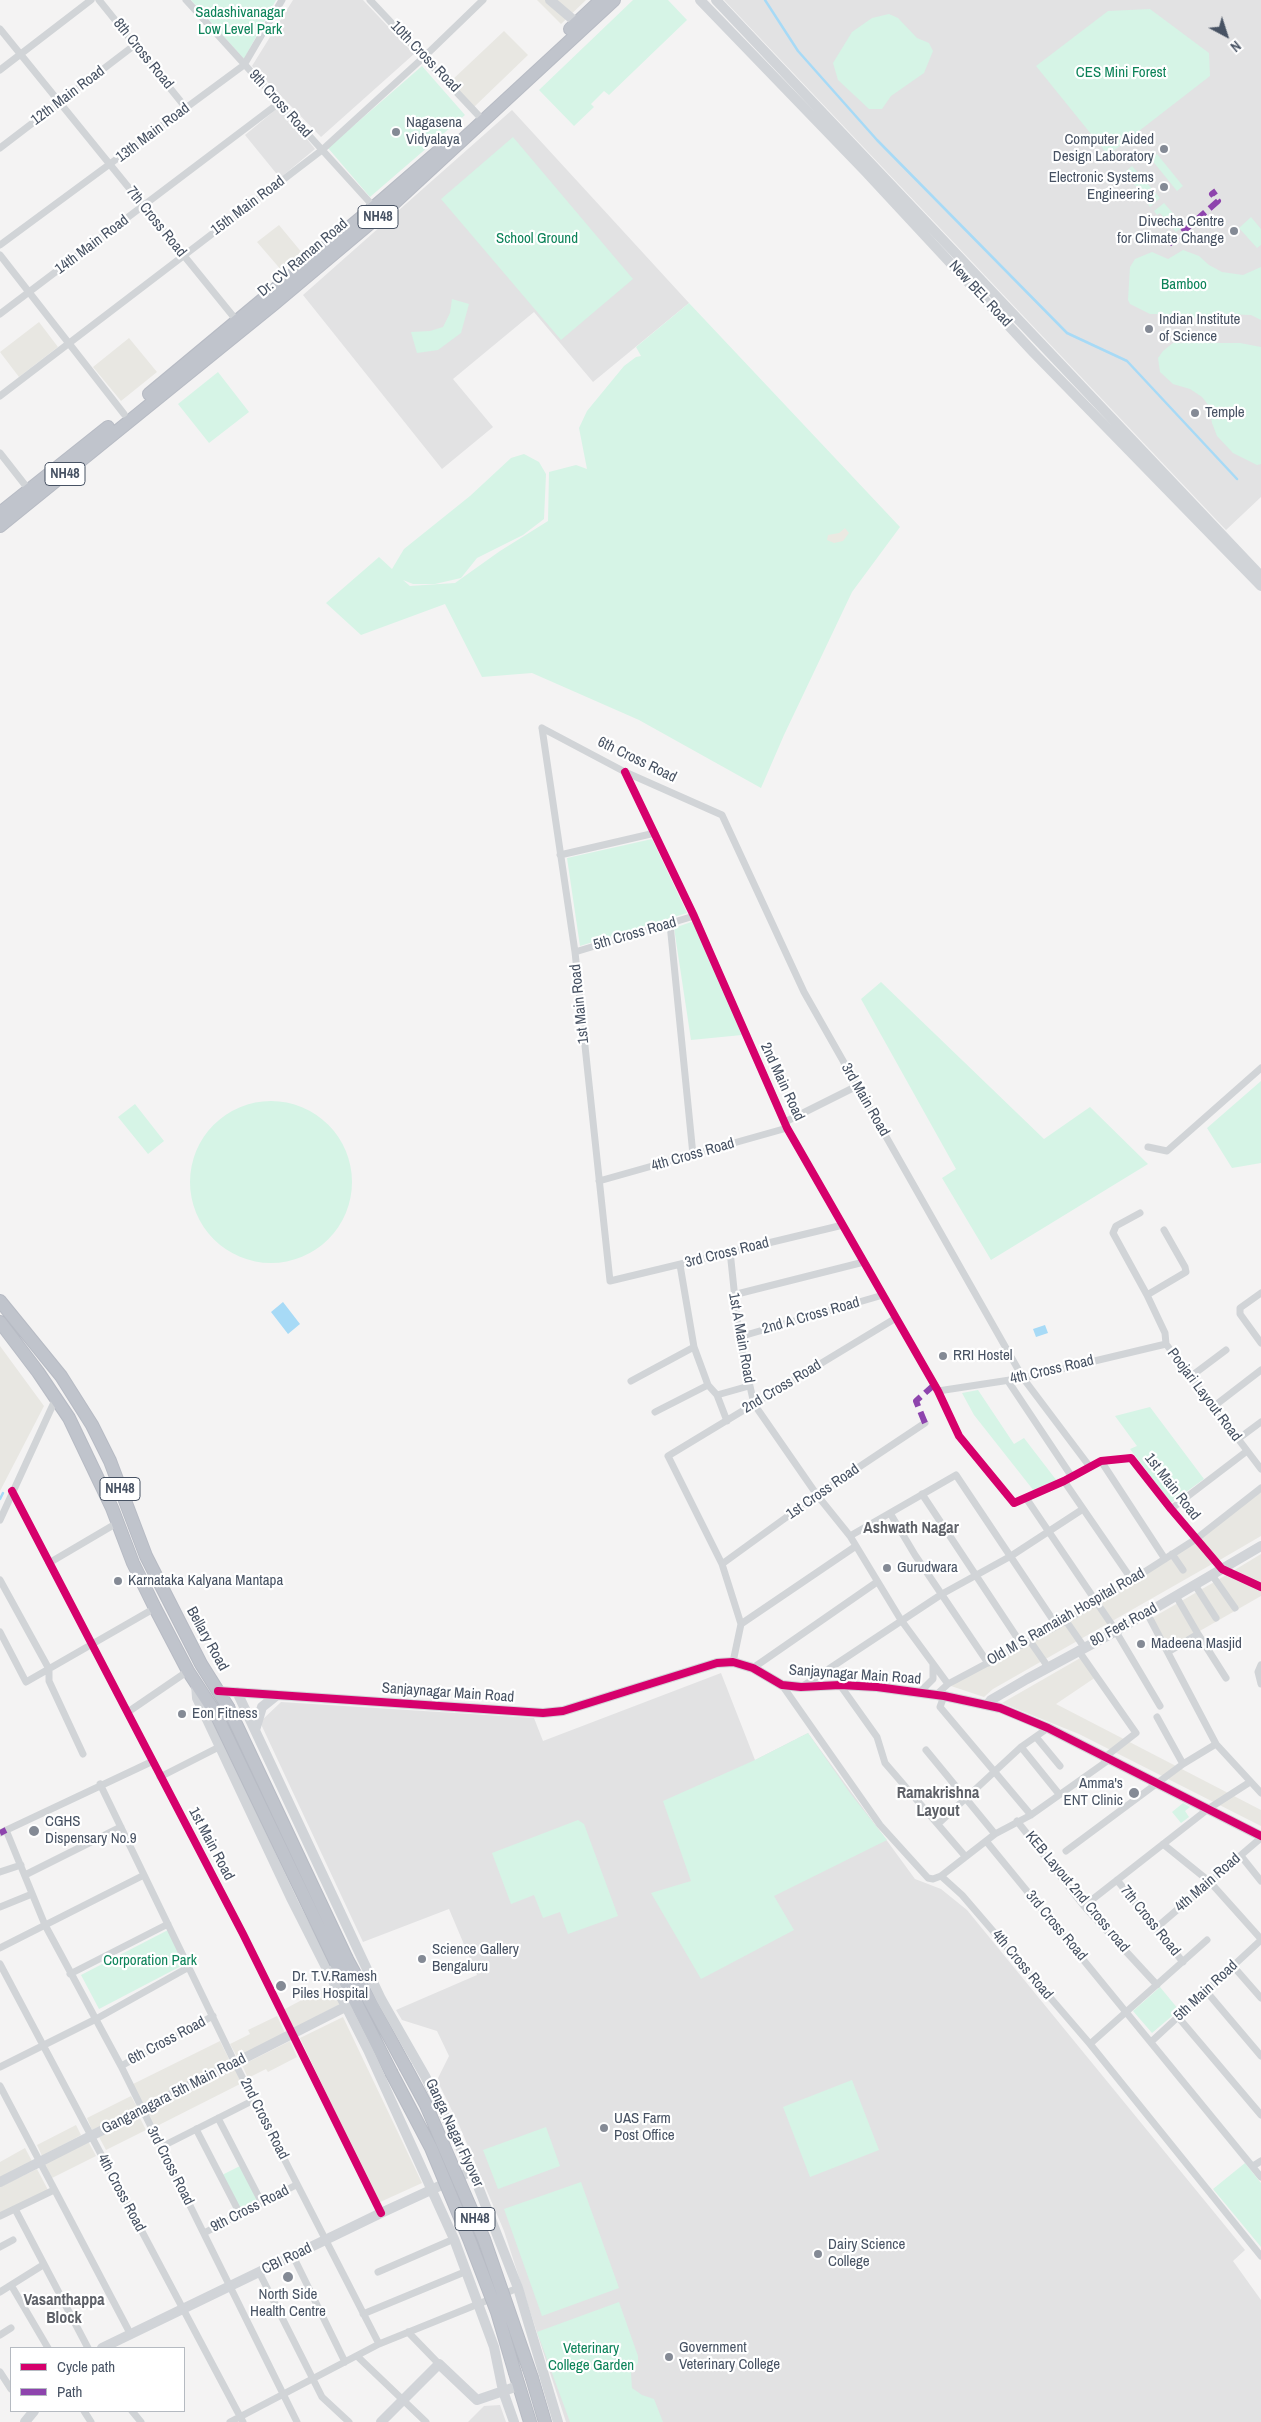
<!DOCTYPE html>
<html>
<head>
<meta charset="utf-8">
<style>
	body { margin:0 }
	#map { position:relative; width:1261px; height:2422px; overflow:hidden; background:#f4f3f3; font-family:"Archivo Narrow",sans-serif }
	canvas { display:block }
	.legend { position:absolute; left:10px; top:2347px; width:175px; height:65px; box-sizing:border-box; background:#fff; border:1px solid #b5bac1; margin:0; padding:6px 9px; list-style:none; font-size:15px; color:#475263 }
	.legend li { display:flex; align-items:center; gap:10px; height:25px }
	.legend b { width:25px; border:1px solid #b5bac1 }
	.north { position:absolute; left:1201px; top:10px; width:50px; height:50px; -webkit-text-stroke:4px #fff; paint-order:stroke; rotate:140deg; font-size:14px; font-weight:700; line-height:20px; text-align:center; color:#475263 }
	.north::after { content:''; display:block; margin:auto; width:18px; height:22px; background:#475263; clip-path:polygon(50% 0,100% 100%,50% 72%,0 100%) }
</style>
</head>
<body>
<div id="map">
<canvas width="1261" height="2422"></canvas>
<ul class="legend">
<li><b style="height:6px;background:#d6006c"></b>Cycle path</li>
<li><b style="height:6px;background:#8e44ad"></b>Path</li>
</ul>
<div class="north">N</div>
</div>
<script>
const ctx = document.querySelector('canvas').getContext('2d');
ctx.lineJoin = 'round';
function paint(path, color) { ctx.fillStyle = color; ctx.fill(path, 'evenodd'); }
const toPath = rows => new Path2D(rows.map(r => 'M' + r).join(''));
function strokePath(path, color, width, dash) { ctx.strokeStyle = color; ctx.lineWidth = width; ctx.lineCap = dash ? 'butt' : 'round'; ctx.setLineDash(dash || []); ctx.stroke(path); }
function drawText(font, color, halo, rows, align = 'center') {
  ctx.font = font + ' "Archivo Narrow",sans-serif'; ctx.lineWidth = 4.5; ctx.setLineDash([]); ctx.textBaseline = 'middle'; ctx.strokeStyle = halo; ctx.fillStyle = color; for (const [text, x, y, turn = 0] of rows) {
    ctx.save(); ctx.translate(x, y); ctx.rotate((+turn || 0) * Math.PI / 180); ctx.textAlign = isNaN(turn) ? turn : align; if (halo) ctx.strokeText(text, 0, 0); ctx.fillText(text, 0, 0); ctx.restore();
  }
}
paint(toPath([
	[537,0,586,0,561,24],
	[504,31,528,55,474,107,450,82],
	[279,225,303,254,282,271,257,242],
	[39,322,58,347,19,377,0,352],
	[129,338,157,372,121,401,93,367],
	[0,1346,44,1406,0,1491],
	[1261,1492,1261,1536,1218,1561,1198,1538],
	[1195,1541,1214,1563,993,1689,984,1697,951,1686],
	[1261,1554,1261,1584,1233,1571],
	[1228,1574,1261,1591,1261,1596,1170,1648,1152,1618],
	[1082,1657,1096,1677,1056,1704,1261,1810,1261,1826,1079,1734,1002,1703],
	[330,1985,340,2004,293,2029,283,2010],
	[277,2016,285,2033,237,2057,230,2044,250,2034,248,2030],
	[343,2017,422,2183,378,2203,300,2038],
	[220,2041,230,2061,141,2105,131,2085],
	[290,2041,297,2057,268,2072,266,2069,248,2078,242,2065],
	[235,2069,242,2083,153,2128,146,2115],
	[131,2096,137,2107,92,2130,87,2118],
	[139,2116,146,2130,106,2150,99,2137],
	[76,2125,81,2135,42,2156,37,2145],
	[88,2141,96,2156,52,2178,45,2164],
	[25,2148,32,2161,0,2178,0,2162],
	[37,2169,48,2190,0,2214,0,2187]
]), '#e8e7e2');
paint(toPath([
	[293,0,363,0,414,54,321,137,252,66],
	[724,0,1261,0,1261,497,1226,530],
	[280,106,315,149,280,178,245,135],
	[512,110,689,303,593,382,534,312,453,379,493,427,442,469,303,295],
	[721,1673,755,1760,808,1733,915,1879,941,1889,967,1910,1245,2250,1233,2261,1261,2300,1261,2422,566,2422,504,2231,459,2125,437,2080,449,2056,437,2031,402,2020,396,2010,477,1975,449,1909,363,1942,260,1722,281,1702,534,1718,543,1741],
	[500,2405,506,2422,468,2422,484,2406]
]), '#e2e2e3');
paint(toPath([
	[191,0,276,0,244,59],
	[633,0,668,0,687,20,609,95,604,91,591,104,594,107,574,126,539,90],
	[1150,9,1209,53,1210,76,1108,155,1036,66,1108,11],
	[889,14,898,18,917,38,929,43,933,51,924,73,891,96,882,109,869,109,838,80,833,63,852,32,872,18],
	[422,66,465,115,370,197,328,148],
	[513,137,633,279,561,340,441,199],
	[1157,154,1183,186,1177,191,1151,159],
	[1132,166,1160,198,1150,207,1148,204,1150,202,1124,173],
	[1164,203,1184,226,1176,232,1160,213,1157,215,1154,211],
	[1251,217,1261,229,1261,245,1257,248,1239,228],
	[1183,250,1199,256,1209,265,1222,272,1243,275,1261,267,1261,320,1251,315,1223,314,1202,319,1172,314,1150,314,1130,304,1128,300,1130,267,1135,259,1152,252,1168,259],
	[452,299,469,304,461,333,438,350,417,353,411,332,430,331,443,327,450,313],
	[689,303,900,527,852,592,784,735,761,788,639,720,532,673,482,677,445,604,361,635,326,603,379,557,392,569,404,549,470,496,511,458,524,454,539,462,546,474,544,519,523,535,477,558,461,578,435,584,413,584,403,580,410,586,455,583,500,551,548,521,549,472,576,465,587,469,579,428,587,411,624,366,636,357,641,356,636,347],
	[1173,343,1240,343,1261,347,1261,464,1257,465,1233,453,1217,436,1212,423,1209,406,1202,397,1190,389,1173,384,1160,372,1158,358,1163,351],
	[218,372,249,412,209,443,178,404],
	[652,839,687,913,580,946,567,858],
	[694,921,742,1035,691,1040,674,928],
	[881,982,1044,1139,1090,1107,1148,1164,991,1260,942,1178,956,1169,861,999],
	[1261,1081,1261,1163,1232,1168,1207,1128],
	'190 1182a81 81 0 1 1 162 0a81 81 0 1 1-162 0Z',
	[135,1104,164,1141,148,1154,118,1117],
	[978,1390,1014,1444,1024,1438,1057,1481,1034,1491,974,1415,962,1393],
	[1150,1407,1204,1479,1171,1503,1130,1449,1137,1446,1115,1416],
	[808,1733,850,1793,887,1840,774,1896,794,1930,701,1979,651,1893,691,1881,663,1801,755,1760],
	[1183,1803,1190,1807,1185,1811,1189,1817,1181,1823,1172,1812],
	[578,1820,584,1824,618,1916,568,1934,560,1912,543,1918,534,1895,511,1904,492,1853],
	[168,1930,185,1964,99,2009,81,1975],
	[1160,1987,1179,2010,1152,2033,1133,2011],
	[852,2080,879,2150,810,2177,783,2107],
	[546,2127,560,2166,498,2189,483,2150],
	[1245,2163,1261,2183,1261,2247,1213,2189],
	[240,2166,258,2201,240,2210,222,2175],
	[581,2182,619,2288,542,2316,504,2209],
	[619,2302,638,2356,638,2363,631,2373,632,2388,642,2395,654,2399,663,2422,570,2422,537,2332]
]), '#d6f4e6');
paint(toPath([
	[845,528,849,533,843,541,834,543,827,540,828,535,839,533]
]), '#ebe9e2');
paint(toPath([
	[283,1302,300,1324,288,1334,271,1312],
	[1045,1325,1048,1333,1036,1337,1033,1329]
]), '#a7daf6');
strokePath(toPath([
	[765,0,798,51,877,140,1067,333,1127,361,1237,479],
	[0,1499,3,1493]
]), '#a7daf6', 2.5);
const highway = toPath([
	[570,29,601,0],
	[149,394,374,207,449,142],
	[0,513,108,427],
	[0,526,274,304,392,205,614,0],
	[0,1301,61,1376,92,1425,110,1461,146,1556,201,1664,228,1707],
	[0,1322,38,1372,69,1418,112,1508,133,1563,155,1608,188,1671,216,1714],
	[347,1959,405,2066],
	[336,1963,391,2072],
	[515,2373,530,2422],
	[532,2378,545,2422]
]);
strokePath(highway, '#b7bbc4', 14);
strokePath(toPath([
	[99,0,186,108],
	[186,0,374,207],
	[370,0,479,116],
	[0,29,237,321],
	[0,70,91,0],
	[0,148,136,44],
	[0,245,244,65,282,0],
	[0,255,124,414],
	[0,314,279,103],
	[0,396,322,150,425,56,483,0],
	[0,453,29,490],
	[542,728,625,772,722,815,804,992,1023,1378,1090,1467],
	[542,728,575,952,610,1281,843,1225],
	[625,772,694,916,787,1128,938,1391,959,1436,1014,1503,1064,1481,1101,1461,1131,1458,1171,1509,1222,1569,1261,1587],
	[560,855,655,833],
	[670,924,693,1155],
	[575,952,694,916],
	[785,1122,857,1086],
	[1148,1147,1167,1151,1261,1068],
	[599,1181,787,1128],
	[1140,1213,1116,1226,1113,1233,1147,1295,1165,1333,1166,1344],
	[730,1251,739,1337,754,1404,817,1495,850,1536,901,1620,948,1684],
	[680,1265,694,1347,708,1385,717,1395,727,1421],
	[1261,1293,1240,1308,1240,1314,1261,1343],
	[733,1295,864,1262],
	[1147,1295,1186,1272,1185,1267,1164,1230],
	[739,1337,883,1295],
	[1166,1344,1261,1469],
	[1190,1377,1226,1350],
	[631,1381,694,1347],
	[1008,1381,1072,1477],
	[938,1391,1023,1378,1166,1344],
	[717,1395,749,1386],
	[1213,1407,1261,1370],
	[655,1412,708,1385],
	[1238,1439,1261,1422],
	[1101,1461,1165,1559],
	[1064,1481,1132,1580],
	[12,1491,243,1934,381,2213],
	[922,1494,1022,1645],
	[1026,1498,1112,1625,1160,1706],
	[1171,1509,1247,1451],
	[890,1513,915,1555,988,1663],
	[0,1520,56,1398],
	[850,1536,956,1475,1057,1626],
	[1172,1554,1183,1570],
	[49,1563,117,1523],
	[722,1564,817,1495,925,1423],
	[1212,1575,1235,1608],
	[0,1580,49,1669,49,1681,83,1754],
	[1195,1585,1216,1618],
	[1147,1613,1216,1744,1261,1793],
	[1066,1621,1084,1647],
	[741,1624,856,1546],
	[0,1632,26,1682,155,1608],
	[1198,1634,1226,1678],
	[1030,1641,1048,1667],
	[1078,1650,1136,1733,1105,1757],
	[1168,1652,1198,1634,1176,1596],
	[733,1662,741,1624,722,1564,668,1456,896,1318],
	[1261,1665,1258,1672,1261,1684],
	[753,1668,877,1582],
	[782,1685,880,1825,928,1878,933,1879,941,1876,995,1834,1031,1815,1110,1759],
	[840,1685,877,1737,885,1763,965,1856],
	[803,1686,942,1594,1011,1556,1083,1509],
	[920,1692,933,1679,933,1665],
	[937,1694,948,1684,1057,1626,1132,1580,1196,1539,1261,1488],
	[944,1696,940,1707,1031,1815],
	[128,1712,188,1671],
	[1157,1717,1183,1764],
	[1036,1737,1060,1766],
	[1021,1747,1059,1794],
	[926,1750,995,1834],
	[160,1777,219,1747],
	[100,1784,235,2063,379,2344],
	[1017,1821,1084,1906,1157,1985],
	[938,1824,1021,1747,1048,1728],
	[6,1830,45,1925,121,2066,297,2422],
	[0,1833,151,1762],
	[986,1841,1261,2177],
	[1163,1844,1210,1882,1261,1939],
	[1066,1851,1183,1764,1216,1744],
	[1241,1856,1261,1881],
	[0,1872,21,1865],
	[25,1875,121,1827],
	[941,1876,962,1895,1090,2044,1261,2256],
	[1117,1880,1183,1962],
	[1084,1906,1208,1809,1250,1782],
	[0,1907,32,1894],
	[1156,1928,1261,1838],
	[0,1948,144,1875],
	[0,1964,243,2422],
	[1233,1966,1261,1998],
	[70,1974,168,1924],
	[1206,1991,1261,2056],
	[1178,2017,1261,2115],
	[1152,2041,1261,1940],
	[1090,2044,1207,1940],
	[121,2066,213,2016],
	[0,2067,96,2019,189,1967],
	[0,2086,131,2335],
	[218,2118,262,2203],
	[196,2129,240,2214],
	[161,2147,254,2100],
	[1253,2166,1261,2161],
	[15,2209,88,2348],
	[0,2216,54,2190],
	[204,2233,296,2185],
	[0,2247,13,2240],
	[293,2256,345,2362],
	[259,2272,322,2397,349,2422],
	[378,2272,454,2239],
	[11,2285,48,2348],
	[0,2292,43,2265],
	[363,2314,467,2271],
	[408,2332,439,2364],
	[0,2335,11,2328],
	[357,2356,426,2422],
	[0,2372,11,2389],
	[84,2411,91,2422],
	[132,2411,141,2422],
	[230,2422,379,2344,518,2288]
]), '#d1d4d7', 7);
strokePath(toPath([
	[550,0,577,23],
	[700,0,865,171,1034,353,1261,586],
	[716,0,1261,576],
	[196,1684,197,1698,292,1900,368,2050,454,2239,494,2347,503,2391,514,2422],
	[218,1691,543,1713,563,1711,717,1663,733,1662,753,1668,782,1685,801,1687,840,1685,877,1687,944,1696,1000,1708,1048,1728,1261,1836],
	[237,1692,381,1999,425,2076,472,2171,518,2288,558,2422],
	[988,1704,991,1700,1027,1679,1116,1631,1261,1546],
	[255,1730,262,1707,277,1695],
	[0,2182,347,2006,352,2006],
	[102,2348,381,2213,472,2171],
	[25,2422,34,2411],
	[381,2422,439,2364,477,2400,518,2386]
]), '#d1d4d8', 10);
strokePath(highway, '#c0c4cc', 12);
const highwayBridge = toPath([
	[228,1707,347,1959],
	[216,1714,336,1963],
	[405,2066,426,2105,484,2239,532,2378],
	[391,2072,431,2148,469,2239,497,2312,515,2373]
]);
strokePath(highwayBridge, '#b7bbc4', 14, []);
strokePath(highwayBridge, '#c0c4cc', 12);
strokePath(toPath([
	[1169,244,1218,201,1212,194,1216,191],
	[925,1423,916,1401,934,1385],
	[0,1833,6,1830]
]), '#8e44ad', 6, [12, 6]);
strokePath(toPath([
	[625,772,694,916,787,1128,938,1391,959,1436,1014,1503,1064,1481,1101,1461,1131,1458,1171,1509,1222,1569,1261,1587],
	[12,1491,243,1934,381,2213],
	[218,1691,543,1713,563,1711,717,1663,733,1662,753,1668,782,1685,801,1687,840,1685,877,1687,944,1696,1000,1708,1048,1728,1261,1836]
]), '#d6006c', 8);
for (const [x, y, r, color] of [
	[396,132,5,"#848a95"],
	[1164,149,5,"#848a95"],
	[1164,187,5,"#848a95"],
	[1234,231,5,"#848a95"],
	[1149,329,5,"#848a95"],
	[1195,413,5,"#848a95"],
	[943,1356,5,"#848a95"],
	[887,1568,5,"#848a95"],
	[118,1581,5,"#848a95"],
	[1141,1644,5,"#848a95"],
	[182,1714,5,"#848a95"],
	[1134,1793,6,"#848a95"],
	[34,1831,6,"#848a95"],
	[422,1959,5,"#848a95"],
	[281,1986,6,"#848a95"],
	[604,2128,5,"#848a95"],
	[818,2254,5,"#848a95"],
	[288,2277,6,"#848a95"],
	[669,2357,5,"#848a95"]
]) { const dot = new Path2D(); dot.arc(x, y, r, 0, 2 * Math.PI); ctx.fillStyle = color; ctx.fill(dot); strokePath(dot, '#fff', 2); }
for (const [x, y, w] of [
	[378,217,40],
	[65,474,40],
	[120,1489,40],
	[475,2219,40]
]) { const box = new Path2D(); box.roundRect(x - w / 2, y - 11.5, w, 23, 4); ctx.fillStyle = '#fff'; ctx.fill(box); strokePath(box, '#475263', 1); }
drawText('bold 14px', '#475263', null, [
	["NH48",378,217],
	["NH48",65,474],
	["NH48",120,1489],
	["NH48",475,2219]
]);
drawText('15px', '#0c8359', '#fff', [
	["Sadashivanagar",240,13],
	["Low Level Park",240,30],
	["CES Mini Forest",1121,73],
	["School Ground",537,239],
	["Bamboo",1184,285],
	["Corporation Park",150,1961],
	["Veterinary",591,2349],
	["College Garden",591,2366]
]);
drawText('15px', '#475263', '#fff', [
	["8th Cross Road",143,54,51],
	["10th Cross Road",425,57,46],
	["12th Main Road",68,96,-37],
	["9th Cross Road",280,104,48],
	["13th Main Road",153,133,-37],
	["15th Main Road",248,206,-37],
	["7th Cross Road",156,222,51],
	["14th Main Road",92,245,-37],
	["Dr. CV Raman Road",303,258,-40],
	["New BEL Road",980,294,47],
	["6th Cross Road",637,760,26],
	["5th Cross Road",635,934,-16],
	["1st Main Road",580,1004,-96],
	["2nd Main Road",782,1082,65],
	["3rd Main Road",865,1100,60],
	["4th Cross Road",693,1155,-16],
	["3rd Cross Road",727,1253,-14],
	["2nd A Cross Road",811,1316,-16],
	["1st A Main Road",741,1338,80],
	["4th Cross Road",1052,1370,-13],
	["2nd Cross Road",782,1387,-31],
	["Poojari Layout Road",1204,1395,53],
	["1st Main Road",1172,1487,52],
	["1st Cross Road",823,1492,-35],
	["Old M S Ramaiah Hospital Road",1066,1617,-30],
	["80 Feet Road",1124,1625,-29],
	["Bellary Road",207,1639,61],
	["Sanjaynagar Main Road",855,1675,4],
	["Sanjaynagar Main Road",448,1693,4],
	["1st Main Road",211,1844,62],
	["4th Main Road",1208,1883,-41],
	["KEB Layout 2nd Cross road",1077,1892,50],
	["7th Cross Road",1150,1921,51],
	["3rd Cross Road",1056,1926,50],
	["4th Cross Road",1022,1965,50],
	["5th Main Road",1206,1991,-43],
	["6th Cross Road",167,2041,-28],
	["Ganganagara 5th Main Road",174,2094,-27],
	["2nd Cross Road",264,2119,63],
	["Ganga Nagar Flyover",454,2133,65],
	["3rd Cross Road",170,2166,63],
	["4th Cross Road",121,2193,62],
	["9th Cross Road",250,2209,-27],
	["CBI Road",287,2259,-26]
]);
drawText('15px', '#475263', '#fff', [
	["Nagasena",406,123],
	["Vidyalaya",406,140],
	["Computer Aided",1154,140,"right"],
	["Design Laboratory",1154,157,"right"],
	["Electronic Systems",1154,178,"right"],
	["Engineering",1154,195,"right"],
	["Divecha Centre",1224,222,"right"],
	["for Climate Change",1224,239,"right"],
	["Indian Institute",1159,320],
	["of Science",1159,337],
	["Temple",1205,413],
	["RRI Hostel",953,1356],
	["Gurudwara",897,1568],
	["Karnataka Kalyana Mantapa",128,1581],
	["Madeena Masjid",1151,1644],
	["Eon Fitness",192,1714],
	["Amma's",1123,1784,"right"],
	["ENT Clinic",1123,1801,"right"],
	["CGHS",45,1822],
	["Dispensary No.9",45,1839],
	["Science Gallery",432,1950],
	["Bengaluru",432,1967],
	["Dr. T.V.Ramesh",292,1977],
	["Piles Hospital",292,1994],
	["UAS Farm",614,2119],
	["Post Office",614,2136],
	["Dairy Science",828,2245],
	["College",828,2262],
	["North Side",288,2295,"center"],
	["Health Centre",288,2312,"center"],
	["Government",679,2348],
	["Veterinary College",679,2365]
], 'left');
drawText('bold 16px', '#5e6168', '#fff', [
	["Ashwath Nagar",911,1529],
	["Ramakrishna",938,1794],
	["Layout",938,1812],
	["Vasanthappa",64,2301],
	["Block",64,2319]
]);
</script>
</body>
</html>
